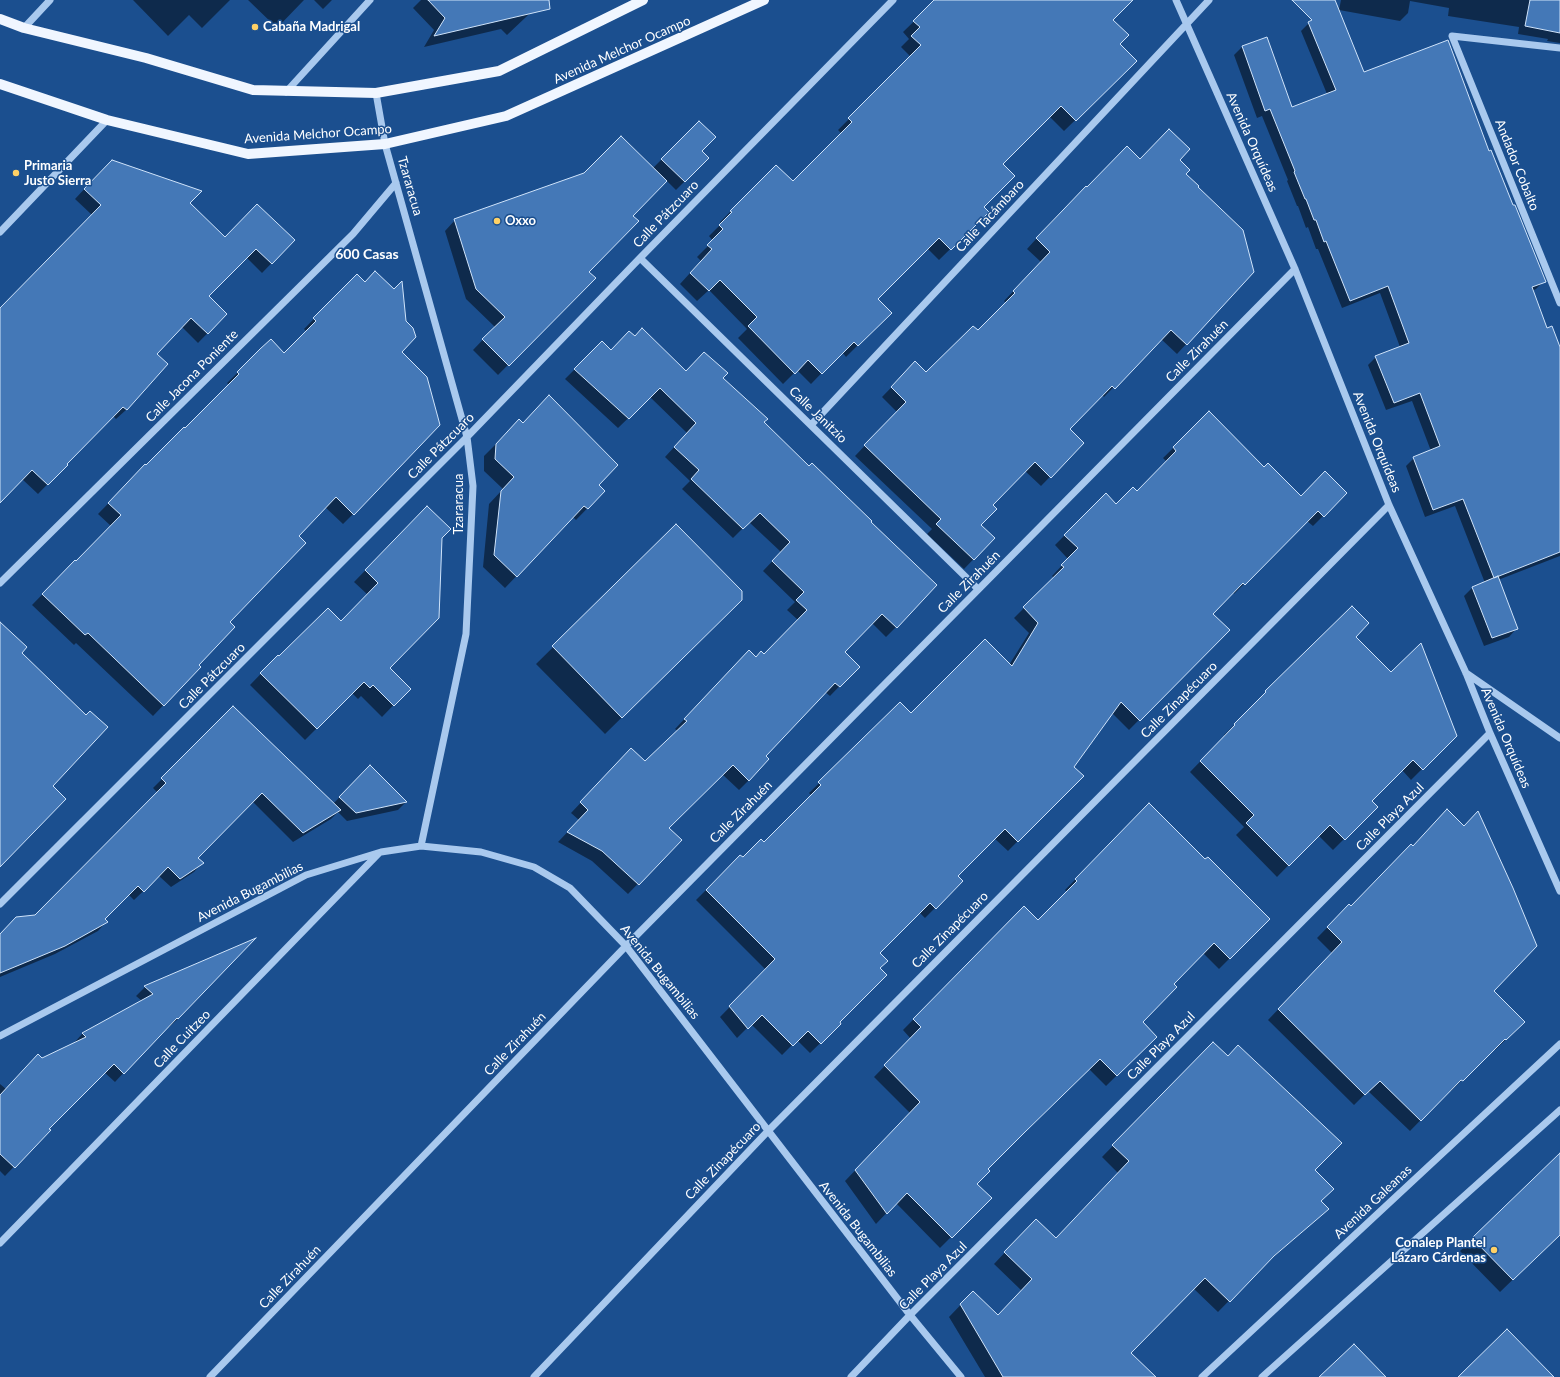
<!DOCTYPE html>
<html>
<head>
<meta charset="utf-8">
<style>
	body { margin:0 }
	canvas { display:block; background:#1b4f8f }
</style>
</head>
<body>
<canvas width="1560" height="1377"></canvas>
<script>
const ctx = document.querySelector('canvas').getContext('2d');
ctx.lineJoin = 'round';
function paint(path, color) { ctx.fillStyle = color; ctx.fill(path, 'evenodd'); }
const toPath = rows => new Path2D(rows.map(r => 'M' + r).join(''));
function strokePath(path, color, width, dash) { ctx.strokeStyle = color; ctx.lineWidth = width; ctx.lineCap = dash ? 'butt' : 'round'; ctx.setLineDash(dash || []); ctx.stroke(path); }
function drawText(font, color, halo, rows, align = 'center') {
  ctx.font = font + ' Lato,sans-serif'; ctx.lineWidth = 3; ctx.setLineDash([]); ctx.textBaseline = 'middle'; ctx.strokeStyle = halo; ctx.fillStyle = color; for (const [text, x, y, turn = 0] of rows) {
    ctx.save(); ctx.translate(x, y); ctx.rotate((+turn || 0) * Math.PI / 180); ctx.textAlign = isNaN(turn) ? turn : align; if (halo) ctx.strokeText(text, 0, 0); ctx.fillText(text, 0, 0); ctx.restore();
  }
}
paint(toPath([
	[133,0,230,0,202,28,189,15,168,36],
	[248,0,304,0,277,28],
	[314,0,332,0,323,9],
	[421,0,544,0,507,35,501,29,424,47,434,30,413,8],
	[934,0,1130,0,1112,20,1119,44,1136,61,1064,131,1049,116,1002,164,982,207,988,212,939,260,927,248,876,299,890,313,846,357,842,352,811,384,797,370,783,384,738,338,747,329,709,290,697,301,680,284,701,261,697,257,713,241,709,236,721,224,720,222,776,166,793,183,842,134,838,130,911,57,901,47,909,39,903,32,935,1],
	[1341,0,1560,0,1560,43,1547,41,1548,39,1518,34,1519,27,1448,16,1449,8,1410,1,1408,13,1400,21,1339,10],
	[1309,23,1364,73,1489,152,1544,281,1536,289,1532,291,1546,329,1560,349,1560,556,1498,580,1517,628,1509,637,1484,646,1464,596,1472,588,1485,583,1455,506,1425,517,1406,466,1414,458,1431,451,1412,401,1386,410,1368,365,1376,357,1400,347,1380,293,1342,308,1318,249,1316,249,1308,227,1306,228,1298,206,1297,206,1287,181,1288,180,1262,116,1257,118,1234,55,1242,47,1266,38,1292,108,1327,94,1301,31],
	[699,122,701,151,708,158,676,190,666,180,632,216,588,272,594,278,498,375,473,350,495,327,466,299,445,231,455,220,653,168],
	[1140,160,1179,160,1185,174,1253,271,1177,354,1161,339,1104,397,1102,395,1069,429,1083,443,1041,486,1025,471,991,505,980,525,994,538,964,569,927,534,932,529,855,456,897,412,882,397,915,363,926,374,978,332,1006,303,1004,301,1041,262,1027,249,1054,219,1087,189],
	[102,170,189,203,225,238,294,240,262,273,246,257,208,296,226,314,198,343,181,326,155,354,167,364,126,410,116,419,113,416,65,464,66,465,38,494,22,479,0,502,0,309,92,215,75,199],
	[357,275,401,352,353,514,343,524,325,507,297,536,228,622,197,665,200,667,153,716,76,643,74,645,32,605,64,572,76,563,112,527,98,514,135,476,185,429,229,385,227,383,271,340,284,354,307,332,304,329],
	[602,342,610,351,686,372,722,378,763,422,809,467,870,522,896,627,886,637,872,623,843,652,858,667,830,696,825,692,764,756,749,780,739,790,722,774,668,828,680,840,628,894,592,861,558,842,579,820,571,813,622,759,645,763,678,731,675,729,739,661,764,655,798,620,787,610,795,602,763,571,781,552,749,522,733,538,682,489,690,481,665,457,687,433,650,397,618,428,565,379],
	[1209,413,1264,468,1301,497,1346,493,1313,526,1307,521,1234,594,1233,592,1211,614,1228,630,1129,730,1112,713,1073,767,1082,776,1008,851,994,838,956,876,962,881,925,918,919,912,878,953,879,968,838,1022,840,1024,810,1053,797,1040,782,1055,751,1024,737,1038,720,1017,766,970,696,900,740,856,743,859,764,844,812,796,809,793,900,704,911,714,1009,665,1029,633,1014,618,1054,578,1052,576,1068,559,1055,545,1106,494,1116,505,1137,492,1167,462,1163,458],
	[522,424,604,491,576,520,573,517,505,588,483,567,489,504,503,489,484,471,484,456,508,432],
	[427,507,441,538,388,669,409,689,382,717,361,696,358,699,352,693,305,740,250,685,278,656,279,658,341,622,368,595,354,582],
	[676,526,741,600,605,734,536,664],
	[1352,607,1354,637,1455,736,1411,780,1402,770,1371,801,1376,807,1333,850,1318,835,1277,877,1236,835,1244,827,1190,772,1225,736,1224,735,1256,704,1255,703],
	[233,708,333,804,370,766,406,802,398,810,347,821,338,812,331,819,293,842,253,802,197,858,202,863,194,872,171,887,159,876,134,900,128,894,103,919,106,922,98,931,55,954,0,977,0,935,35,916,158,793,153,788],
	[1149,804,1205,861,1269,919,1219,969,1203,953,1172,984,1141,1022,1156,1037,1106,1086,1089,1069,987,1169,976,1184,990,1198,940,1248,896,1203,876,1224,845,1181,910,1113,874,1077,911,1039,903,1030,1024,907,1038,921,1067,892,1065,890],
	[1349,905,1493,991,1524,1022,1495,1050,1493,1049,1451,1091,1450,1090,1410,1131,1368,1091,1354,1105,1268,1020,1332,953,1317,938],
	[252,941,178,1019,169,1027,167,1026,115,1082,104,1072,48,1129,49,1130,5,1176,0,1171,0,1084,6,1089,42,1059,75,1044,74,1043,82,1034,142,1001,136,996,145,987],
	[1213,1043,1313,1170,1320,1201,1328,1209,1263,1266,1218,1312,1193,1288,1130,1353,1146,1377,985,1377,949,1317,973,1292,998,1316,1022,1291,994,1264,1025,1231,1055,1239,1118,1173,1102,1157],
	[1560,1154,1560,1234,1500,1292,1460,1251]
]), '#0007');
const building = toPath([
	[428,0,549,0,550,9,434,36,445,18,428,0],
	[934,0,1133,0,1113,20,1129,35,1120,44,1137,61,1076,121,1061,106,1003,164,1015,176,984,207,989,212,951,250,939,238,878,299,892,313,858,346,854,342,822,374,808,360,795,374,748,326,757,317,720,280,709,291,690,273,712,249,707,245,723,229,719,225,732,212,730,211,776,165,793,181,852,122,848,118,921,45,911,36,920,27,913,21,934,0],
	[1292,0,1335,0,1364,72,1448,40,1489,151,1491,150,1513,205,1515,205,1546,282,1532,287,1547,328,1552,326,1560,347,1560,552,1494,578,1463,499,1433,510,1413,457,1440,446,1420,393,1394,403,1375,356,1409,343,1388,286,1350,301,1326,241,1324,242,1316,220,1314,220,1306,199,1305,199,1294,172,1295,171,1270,109,1265,111,1242,46,1267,37,1292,107,1336,90,1308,22,1312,20,1292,0],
	[1530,0,1560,0,1560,33,1525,26,1530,0],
	[699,121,716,137,702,151,709,158,685,182,661,159,699,121],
	[1169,129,1190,149,1180,160,1190,170,1186,174,1199,186,1198,187,1243,230,1254,272,1187,345,1171,330,1115,389,1112,386,1070,429,1084,443,1051,478,1035,462,993,505,997,509,981,525,995,538,974,560,936,524,941,519,864,445,906,402,891,387,915,361,926,372,973,326,978,330,1015,293,1013,291,1050,252,1036,238,1064,209,1086,186,1087,187,1127,146,1140,159,1169,129],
	[621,136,667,181,633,216,639,221,589,272,596,278,509,366,482,339,505,317,476,289,454,219,584,173,621,136],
	[112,160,202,191,190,203,225,237,257,204,295,240,272,264,256,249,209,296,227,314,208,334,191,318,157,354,168,364,127,410,123,407,67,464,68,465,48,485,32,470,0,503,0,308,101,205,84,189,112,160],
	[375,271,394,289,402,281,406,321,413,328,416,337,402,352,427,377,440,425,354,515,336,497,299,536,306,543,230,622,235,627,199,665,201,667,164,706,88,633,85,635,42,594,75,560,76,561,121,515,108,503,145,464,146,465,184,427,185,428,239,374,237,372,260,349,271,339,284,353,316,321,313,318,357,274,365,282,375,271],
	[642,328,686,371,704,352,728,373,723,378,768,419,764,422,809,466,812,463,872,521,871,522,937,585,897,628,882,614,845,652,860,667,840,687,835,683,766,756,769,759,749,781,733,765,669,828,682,840,639,885,602,851,567,832,588,810,580,802,631,748,645,761,687,721,684,719,749,650,756,657,761,651,764,654,807,610,796,600,804,592,772,561,790,542,760,513,743,529,691,479,699,470,674,447,696,423,660,388,629,419,574,369,602,341,611,350,629,331,635,336,642,328],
	[549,395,618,465,599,485,605,491,588,509,584,506,517,577,494,555,501,491,514,477,495,459,496,444,519,419,523,423,549,395],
	[1209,411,1264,467,1268,463,1301,496,1325,471,1347,493,1324,517,1318,511,1245,585,1243,583,1213,614,1230,630,1140,721,1121,702,1074,767,1084,776,1018,842,1005,829,958,876,963,881,936,909,930,903,880,953,888,961,880,968,887,975,840,1022,841,1024,821,1044,808,1031,793,1046,762,1015,748,1029,729,1006,775,959,706,890,740,855,743,857,761,839,764,842,821,785,818,782,900,702,911,713,985,639,1012,666,1038,623,1023,607,1064,567,1061,565,1078,548,1064,535,1106,493,1116,504,1133,487,1137,491,1176,451,1173,447,1209,411],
	[427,506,451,529,442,538,439,618,390,668,411,689,394,706,373,685,370,688,364,682,317,729,260,673,278,655,279,656,328,608,341,621,378,583,365,570,427,506],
	[676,524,742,591,742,600,622,718,552,646,676,524],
	[1498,576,1518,629,1492,638,1472,587,1498,576],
	[1352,606,1369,623,1356,637,1391,672,1421,643,1457,736,1423,770,1413,760,1372,801,1378,807,1345,840,1330,825,1289,866,1246,823,1254,815,1200,761,1235,725,1234,724,1266,692,1265,691,1352,606],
	[0,622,27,647,22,653,86,715,90,711,108,727,53,786,66,799,0,867,0,622],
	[233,706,341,810,303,833,262,793,198,858,204,863,180,879,168,867,144,892,138,886,105,919,108,922,65,946,0,973,0,934,16,917,35,915,166,783,161,778,233,706],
	[370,765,407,802,356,813,339,797,370,765],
	[1149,803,1205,859,1208,857,1270,919,1230,959,1214,943,1174,984,1177,987,1143,1022,1157,1037,1117,1076,1100,1059,1025,1132,988,1169,990,1171,977,1184,992,1198,952,1238,907,1193,887,1214,855,1170,920,1102,884,1065,921,1027,913,1019,1024,906,1038,920,1077,881,1075,879,1149,803],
	[1447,809,1464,826,1478,811,1513,888,1537,946,1494,991,1525,1022,1506,1040,1505,1039,1463,1081,1461,1080,1421,1121,1380,1081,1365,1095,1278,1009,1342,942,1327,927,1349,904,1351,906,1411,844,1413,846,1447,809],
	[256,938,178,1019,177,1018,124,1074,114,1064,49,1129,51,1130,15,1168,0,1154,0,1095,38,1054,42,1058,86,1037,82,1033,153,994,144,986,256,938],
	[1213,1042,1228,1056,1238,1045,1342,1143,1315,1170,1334,1189,1321,1201,1329,1209,1274,1256,1230,1302,1205,1278,1131,1353,1156,1377,1003,1377,960,1304,973,1291,998,1315,1032,1279,1004,1252,1036,1219,1056,1238,1129,1161,1112,1145,1213,1042],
	[1560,1153,1560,1235,1513,1280,1472,1238,1560,1153],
	[1507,1329,1554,1377,1458,1377,1507,1329],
	[1354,1344,1386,1377,1319,1377,1354,1344]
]);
paint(building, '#4478b7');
strokePath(building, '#cfe3fa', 1);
strokePath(toPath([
	[1176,0,1295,269,1389,505,1466,673,1490,733,1560,891],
	[24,28,50,0],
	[1560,48,1452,36,1560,303],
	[286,92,370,0],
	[376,93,385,144,467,437,473,486,466,634,421,846],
	[0,232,107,120],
	[640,258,978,589],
	[811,425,1209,0],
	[0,583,353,234,396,183],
	[1466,673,1560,738],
	[0,904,467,437,640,258,893,0],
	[0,1036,306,875,381,852,421,846,481,852,534,867,570,888,626,946,910,1315,961,1377],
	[0,1243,379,853],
	[210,1377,626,946,1295,269],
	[534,1377,768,1131,1389,505],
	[851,1377,910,1315,1490,733],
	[1202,1377,1560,1044],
	[1262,1377,1560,1110]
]), '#a9c9ee', 7);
strokePath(toPath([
	[0,19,24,28,146,58,253,90,376,93,499,71,643,0],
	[0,84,107,120,248,154,385,144,506,116,764,0]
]), '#f0f6ff', 10);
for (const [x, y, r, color] of [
	[255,27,4,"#ffd166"],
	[16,173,4,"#ffd166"],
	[497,221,4,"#ffd166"],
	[1494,1250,4,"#ffd166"]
]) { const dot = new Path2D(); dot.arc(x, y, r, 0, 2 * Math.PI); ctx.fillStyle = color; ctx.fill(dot); strokePath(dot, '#1b4f8f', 1.5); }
drawText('bold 13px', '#fff', '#1b4f8f', [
	["Cabaña Madrigal",263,27],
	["Primaria",24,166],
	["Justo Sierra",24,181],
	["Oxxo",505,221],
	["Conalep Plantel",1486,1243,"right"],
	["Lázaro Cárdenas",1486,1258,"right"]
], 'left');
drawText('13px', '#fff', '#1b4f8f', [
	["Avenida Melchor Ocampo",622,50,-24],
	["Avenida Melchor Ocampo",318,134,-4],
	["Avenida Orquídeas",1252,142,66],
	["Andador Cobalto",1517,165,68],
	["Tzararacua",410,186,74],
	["Calle Pátzcuaro",666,214,-46],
	["Calle Tacámbaro",990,216,-47],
	["Calle Zirahuén",1197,351,-45],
	["Calle Jacona Poniente",192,376,-45],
	["Calle Janitzio",818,415,44],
	["Avenida Orquídeas",1377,442,68],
	["Calle Pátzcuaro",441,446,-45],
	["Tzararacua",459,504,-90],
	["Calle Zirahuén",969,582,-45],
	["Calle Pátzcuaro",212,676,-45],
	["Calle Zinapécuaro",1179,700,-45],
	["Avenida Orquídeas",1506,738,67],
	["Calle Zirahuén",741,812,-45],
	["Calle Playa Azul",1390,817,-45],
	["Avenida Bugambilias",250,892,-27],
	["Calle Zinapécuaro",950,930,-45],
	["Avenida Bugambilias",660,972,51],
	["Calle Cuitzeo",182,1039,-46],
	["Calle Zirahuén",515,1044,-46],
	["Calle Playa Azul",1161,1046,-45],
	["Calle Zinapécuaro",723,1161,-46],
	["Avenida Galeanas",1373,1202,-43],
	["Avenida Bugambilias",858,1229,52],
	["Calle Playa Azul",933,1276,-45],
	["Calle Zirahuén",290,1277,-46]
]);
drawText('bold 14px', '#fff', '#1b4f8f', [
	["600 Casas",367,254]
]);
</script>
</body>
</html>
